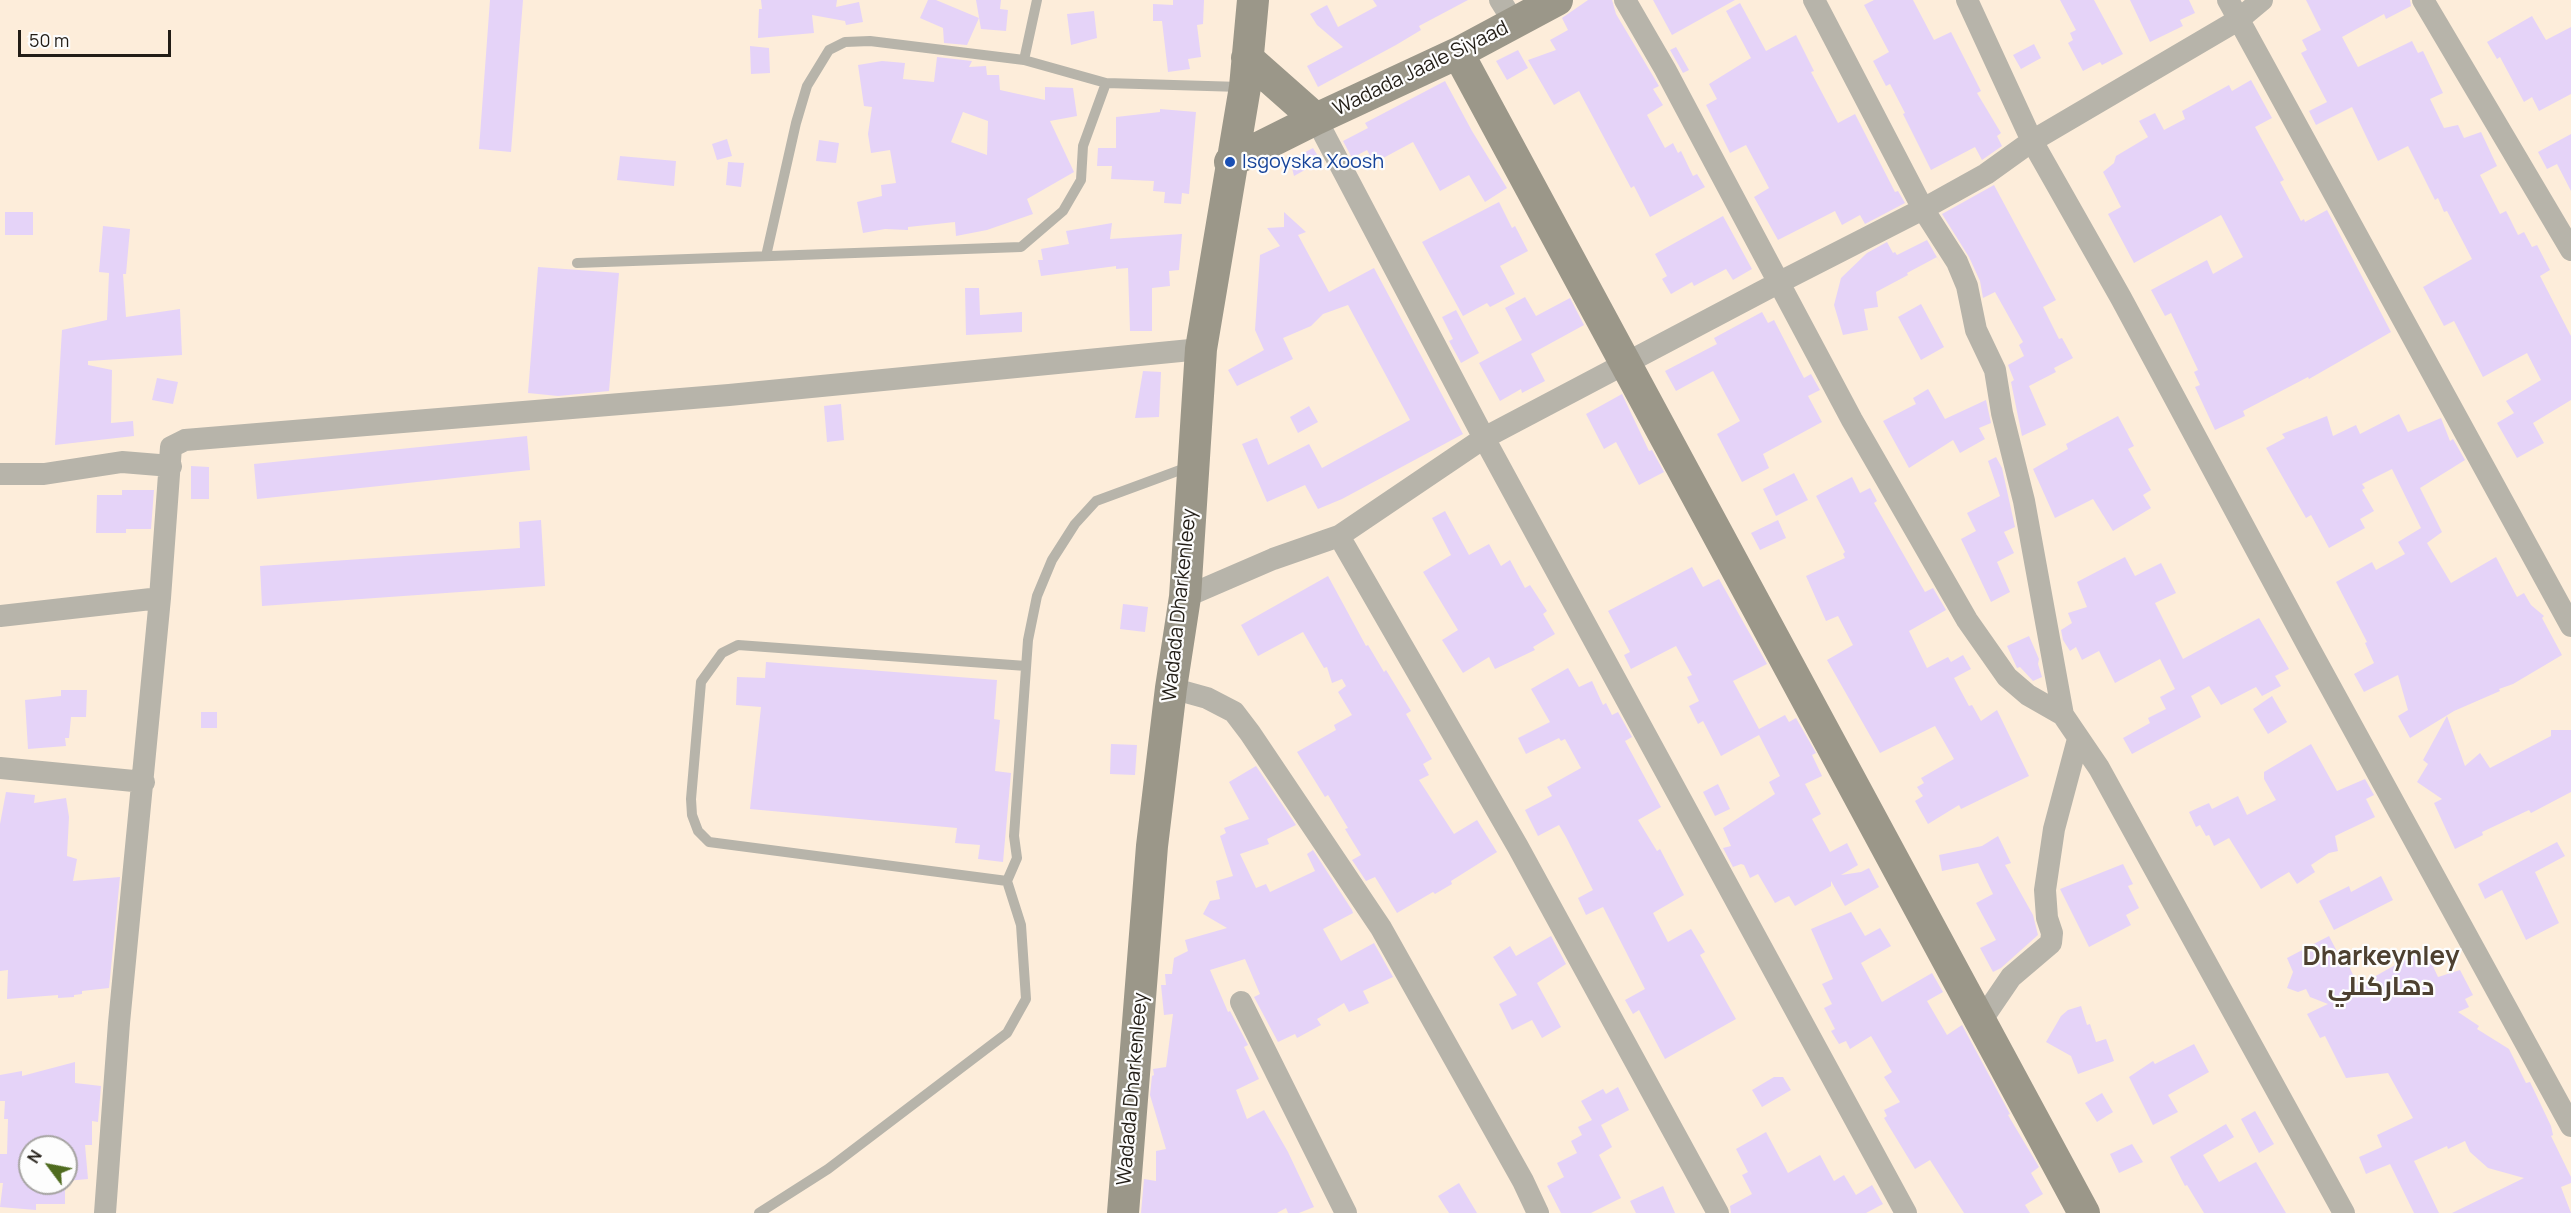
<!DOCTYPE html>
<html>
<head>
<meta charset="utf-8">
<style>
	body { margin:0 }
	#map { position:relative; width:2571px; height:1213px; overflow:hidden; background:#fdedda; font-family:Manrope,sans-serif }
	canvas { display:block }
	.north { position:absolute; left:18px; top:1135px; width:60px; height:60px; box-sizing:border-box; background:#fdfdfd; border:2px solid #a5a3a1; border-radius:50%; rotate:302deg; font-size:16px; font-weight:700; line-height:24px; text-align:center; color:#221d16 }
	.north::after { content:''; display:block; margin:auto; width:21px; height:27px; background:#4f6b1f; clip-path:polygon(50% 0,100% 100%,50% 72%,0 100%) }
	.scale { position:absolute; left:18px; top:30px; width:153px; height:27px; box-sizing:border-box; border:3px solid #221d16; border-top:0; padding-left:8px; font-size:18px; line-height:21px; white-space:nowrap; color:#221d16; -webkit-text-stroke:4px #fdfdfd; paint-order:stroke }
</style>
</head>
<body>
<div id="map">
<canvas width="2571" height="1213"></canvas>
<div class="north">N</div>
<div class="scale">50 m</div>
</div>
<script>
const ctx = document.querySelector('canvas').getContext('2d');
ctx.lineJoin = 'round';
function paint(path, color) { ctx.fillStyle = color; ctx.fill(path, 'evenodd'); }
const toPath = rows => new Path2D(rows.map(r => 'M' + r).join(''));
function strokePath(path, color, width, dash) { ctx.strokeStyle = color; ctx.lineWidth = width; ctx.lineCap = dash ? 'butt' : 'round'; ctx.setLineDash(dash || []); ctx.stroke(path); }
function drawText(font, color, halo, rows, align = 'center') {
  ctx.font = font + ' Manrope,Cairo,sans-serif'; ctx.lineWidth = 4.5; ctx.setLineDash([]); ctx.textBaseline = 'middle'; ctx.strokeStyle = halo; ctx.fillStyle = color; for (const [text, x, y, turn = 0] of rows) {
    ctx.save(); ctx.translate(x, y); ctx.rotate((+turn || 0) * Math.PI / 180); ctx.textAlign = isNaN(turn) ? turn : align; if (halo) ctx.strokeText(text, 0, 0); ctx.fillText(text, 0, 0); ctx.restore();
  }
}
paint(toPath([
	[490,0,523,0,511,152,479,149],
	[761,0,837,0,836,7,859,2,863,22,846,25,845,21,812,15,814,33,758,38,759,9,762,9],
	[928,0,936,0,979,18,967,45,944,43,943,28,920,18],
	[976,0,1001,0,1000,9,1008,10,1006,31,981,29],
	[1173,0,1204,0,1203,24,1197,25,1201,57,1188,59,1190,69,1168,72,1162,21,1153,21,1153,4,1173,5],
	[1373,0,1468,0,1419,26,1421,30,1396,45,1318,87,1307,66,1343,47,1317,25,1310,14,1327,5,1338,27,1377,6],
	[1588,0,1612,0,1616,14,1659,86,1653,89,1663,105,1647,115,1665,148,1673,143,1678,153,1681,151,1693,176,1697,174,1705,187,1650,217,1634,186,1631,188,1579,91,1554,105,1528,60,1556,50,1550,40,1568,30,1562,18],
	[1653,0,1735,0,1672,35],
	[1874,0,1913,0,1934,40,1951,32,1981,91,1977,93,2001,133,1997,136,2002,146,1982,160,1975,147,1931,170,1903,114,1905,113,1890,84,1886,86,1873,61,1889,52,1864,5],
	[2060,0,2094,0,2123,54,2102,65,2100,62,2083,71,2068,43,2073,40,2070,33,2076,30],
	[2130,0,2189,0,2195,13,2180,20,2183,26,2150,42],
	[2306,0,2410,0,2411,6,2386,19,2384,14,2342,37,2358,67,2412,41,2418,53,2423,51,2443,93,2430,99,2444,128,2458,125,2464,138,2481,132,2497,166,2480,175,2500,214,2506,211,2518,235,2524,232,2532,247,2537,245,2550,270,2540,276,2571,336,2571,400,2533,423,2544,443,2517,458,2497,423,2514,413,2506,401,2541,380,2527,353,2483,377,2454,321,2444,326,2423,287,2472,259,2447,211,2444,212,2438,198,2435,200,2408,146,2378,161,2352,107,2316,125,2309,111,2327,102,2301,53,2307,50,2302,40,2321,30],
	[1740,3,1766,51,1796,35,1814,71,1811,72,1838,123,1855,114,1895,192,1898,191,1905,203,1865,224,1860,215,1842,225,1835,211,1778,240,1754,197,1769,188,1746,145,1730,153,1706,105,1717,99,1709,84,1751,58,1726,11],
	[1094,11,1097,38,1071,45,1067,14],
	[2532,16,2546,40,2571,27,2571,94,2539,111,2532,97,2524,102,2500,57,2497,59,2487,42],
	[2034,44,2041,58,2021,69,2013,55],
	[750,46,769,48,770,73,751,74],
	[1676,47,1689,70,1683,73,1670,50],
	[1518,50,1528,68,1507,80,1496,61],
	[937,57,972,61,969,67,986,66,987,75,999,75,1000,90,1045,100,1045,87,1073,88,1077,116,1050,121,1074,172,1027,199,1033,214,987,230,956,236,955,222,908,227,908,230,885,229,863,233,857,202,882,196,881,185,896,183,890,150,871,153,868,134,872,107,864,106,858,65,882,61,905,63,903,79,934,82],
	[963,112,988,121,987,155,951,142],
	[2251,80,2272,118,2255,127,2284,180,2280,182,2301,221,2304,219,2305,222,2327,210,2391,332,2309,379,2308,377,2243,411,2245,416,2215,430,2195,387,2200,385,2194,372,2198,370,2171,313,2165,316,2151,290,2207,260,2213,274,2243,257,2221,215,2134,263,2108,214,2121,207,2103,172,2114,163,2116,156,2148,137,2139,121,2155,113,2164,130,2185,119,2182,111,2229,85,2232,91],
	[1445,81,1472,131,1507,188,1485,202,1469,175,1440,191,1413,142,1374,163,1367,150,1352,158,1343,141,1368,128,1365,123],
	[1160,109,1196,112,1189,194,1182,193,1181,204,1164,203,1165,192,1153,191,1154,181,1111,179,1112,166,1097,166,1098,148,1116,148,1116,117,1160,112],
	[2571,134,2571,191,2557,164,2547,169,2538,152],
	[727,139,732,156,717,160,712,144],
	[819,140,839,143,836,163,816,161],
	[1313,148,1321,161,1294,176,1290,160],
	[620,156,676,161,674,186,617,180],
	[728,162,744,163,741,187,726,185],
	[1994,185,2056,300,2043,307,2059,339,2062,338,2073,358,2054,368,2056,372,2029,386,2046,425,2022,436,2011,382,2014,380,2008,365,2024,356,2019,345,2023,342,1995,292,1983,298,1980,281,1969,257,1942,214],
	[1499,202,1512,228,1515,226,1528,251,1500,266,1515,294,1490,307,1487,303,1463,316,1422,242],
	[5,212,33,212,33,235,5,235],
	[1284,212,1306,232,1298,235,1329,292,1374,268,1463,434,1342,499,1318,509,1305,485,1267,502,1242,444,1257,438,1268,465,1309,444,1322,468,1410,420,1348,305,1323,314,1311,326,1283,338,1293,359,1237,386,1228,370,1264,350,1255,330,1260,255,1280,246,1267,228,1284,227],
	[1723,216,1752,269,1733,280,1726,269,1694,286,1692,282,1671,294,1662,279,1667,276,1655,254],
	[1112,223,1110,239,1182,234,1179,270,1169,271,1170,286,1152,288,1152,331,1130,331,1128,268,1116,269,1116,266,1041,276,1038,260,1043,260,1041,249,1069,244,1066,231],
	[103,226,130,229,126,274,123,274,126,317,180,309,182,355,88,361,88,365,112,370,111,423,133,421,134,436,55,445,62,330,107,320,109,273,99,272],
	[1927,240,1949,278,1937,257,1907,273,1908,275,1876,292,1878,307,1864,309,1868,330,1843,335,1834,305,1841,278,1867,253,1887,242,1893,253,1895,252,1897,255],
	[538,267,619,273,609,391,558,396,528,393],
	[965,288,979,288,980,315,1022,312,1022,332,966,335],
	[1525,297,1536,316,1570,298,1584,325,1531,354,1545,381,1522,393,1521,389,1500,401,1479,363,1522,340,1505,308],
	[1921,304,1944,347,1921,360,1898,317],
	[1456,310,1479,353,1461,363,1449,341,1453,339,1442,317],
	[1762,312,1768,323,1774,320,1804,378,1811,374,1820,390,1808,396,1822,422,1763,454,1769,468,1742,482,1717,434,1740,421,1713,371,1676,391,1665,371,1717,344,1714,338],
	[1143,371,1161,372,1159,417,1135,418],
	[157,378,178,382,173,404,152,400],
	[1928,389,1945,419,1986,400,1991,423,1979,428,1985,439,1960,453,1953,440,1909,468,1883,421,1916,404,1913,398],
	[1622,394,1649,451,1652,450,1664,472,1639,485,1616,442,1604,449,1586,414],
	[841,404,844,440,827,442,824,406],
	[1309,406,1318,422,1298,433,1290,417],
	[2399,414,2408,432,2441,418,2450,441,2453,439,2465,460,2420,488,2442,532,2427,543,2451,583,2496,557,2517,597,2524,593,2531,605,2544,616,2542,618,2562,655,2513,684,2499,689,2500,691,2454,711,2410,738,2398,716,2408,710,2398,675,2364,692,2354,674,2374,663,2365,643,2367,642,2336,582,2372,562,2376,570,2405,554,2398,542,2421,528,2392,469,2362,484,2365,488,2362,490,2374,511,2360,519,2365,528,2329,548,2311,515,2306,518,2266,448,2285,438,2282,434,2327,416,2333,436,2356,425,2360,434],
	[2118,416,2134,446,2128,449,2151,490,2143,495,2151,508,2113,531,2093,499,2055,518,2033,469,2068,449,2066,444],
	[527,436,530,470,257,499,254,464],
	[1996,457,2002,468,2015,527,2004,532,2014,553,1997,562,2010,592,1991,602,1961,539,1976,531,1967,513,2000,496,1988,461],
	[191,466,209,467,209,499,191,499],
	[1794,473,1808,500,1776,516,1763,489],
	[1852,477,1860,493,1870,488,1877,501,1874,503,1925,592,1933,588,1946,610,1909,631,1927,668,1948,657,1951,662,1963,655,1971,669,1954,678,1969,706,1972,705,1981,721,1997,710,2029,776,1961,809,1959,805,1928,824,1915,801,1923,796,1917,787,1924,783,1921,778,1954,759,1935,726,1880,753,1827,660,1853,645,1838,616,1826,621,1806,576,1845,558,1843,554,1845,552,1816,496],
	[122,490,154,490,151,529,126,529,126,533,96,533,97,495,122,495],
	[1445,511,1469,555,1489,544,1501,566,1510,560,1525,588,1530,585,1547,611,1543,614,1555,634,1533,647,1535,650,1495,669,1489,657,1463,673,1442,640,1458,630,1423,572,1451,555,1432,518],
	[541,520,545,586,262,606,260,566,520,548,519,522],
	[1778,520,1786,538,1760,550,1751,533],
	[2125,557,2135,576,2161,563,2176,593,2155,603,2183,659,2259,618,2289,669,2275,676,2281,686,2262,696,2256,687,2221,705,2209,686,2191,696,2201,717,2132,754,2123,738,2150,723,2148,718,2166,709,2160,697,2175,689,2160,659,2115,683,2099,651,2082,660,2076,647,2070,651,2063,640,2061,630,2072,623,2068,613,2087,607,2077,582],
	[1692,567,1703,587,1719,579,1767,664,1733,681,1759,729,1785,715,1789,722,1796,718,1816,753,1812,755,1822,776,1805,784,1821,814,1812,819,1830,852,1847,843,1858,865,1841,875,1861,872,1869,868,1879,887,1845,906,1831,881,1831,886,1795,906,1789,896,1775,903,1758,874,1750,878,1744,865,1741,864,1733,867,1723,848,1731,846,1723,828,1775,794,1769,782,1780,776,1759,735,1721,756,1703,721,1698,724,1689,706,1699,701,1687,677,1692,675,1676,646,1631,669,1624,655,1630,652,1608,611],
	[1328,576,1366,646,1368,645,1384,672,1386,670,1411,711,1406,714,1432,759,1423,764,1429,775,1419,780,1454,834,1477,820,1497,852,1451,881,1452,884,1435,894,1433,892,1397,913,1375,877,1366,881,1352,860,1361,855,1345,829,1348,828,1328,795,1325,797,1297,752,1336,730,1334,725,1352,715,1338,692,1346,686,1342,679,1332,683,1327,667,1324,668,1303,632,1258,656,1241,625],
	[1123,604,1148,607,1145,632,1120,629],
	[2029,636,2039,659,2038,664,2042,677,2033,681,2020,667,2017,668,2007,646],
	[766,662,997,680,994,719,1000,720,995,771,1011,773,1003,862,978,859,980,845,955,843,957,828,750,809,761,707,736,705,737,677,765,678],
	[1568,668,1579,687,1592,681,1603,705,1606,703,1612,715,1618,712,1632,737,1625,741,1661,807,1638,820,1657,851,1660,849,1684,895,1653,913,1668,942,1691,929,1705,952,1700,955,1736,1019,1665,1059,1639,1010,1633,1014,1625,1000,1645,989,1603,907,1586,915,1578,898,1593,890,1566,837,1559,825,1538,836,1525,810,1552,796,1547,787,1581,768,1565,739,1561,741,1559,738,1526,754,1518,738,1550,722,1531,689],
	[61,690,87,690,86,717,71,717,69,738,65,738,66,746,28,749,25,700,61,696],
	[2272,696,2287,722,2268,734,2253,709],
	[201,712,217,712,217,728,201,728],
	[2447,716,2465,766,2480,753,2490,768,2551,736,2551,730,2571,730,2571,792,2531,813,2529,810,2482,832,2483,835,2455,849,2434,803,2442,799,2417,782,2428,764,2423,760],
	[1111,744,1137,745,1135,775,1110,774],
	[2311,744,2337,791,2365,779,2374,795,2366,799,2375,817,2335,836,2338,851,2329,853,2311,865,2315,872,2297,884,2289,872,2261,889,2229,838,2214,846,2209,835,2206,836,2200,825,2196,827,2189,812,2209,803,2212,809,2238,796,2247,815,2276,800,2264,779,2264,772],
	[1256,766,1296,825,1267,839,1269,844,1240,854,1256,888,1266,884,1270,892,1315,871,1307,854,1313,850,1352,910,1353,913,1323,929,1341,961,1374,943,1393,977,1363,991,1369,1003,1349,1012,1344,1003,1317,1019,1321,1025,1297,1038,1295,1034,1278,1042,1254,997,1260,994,1245,959,1210,970,1228,1012,1230,1011,1248,1045,1244,1047,1259,1079,1236,1090,1247,1119,1264,1110,1288,1152,1314,1207,1299,1213,1288,1213,1286,1208,1277,1213,1141,1213,1144,1179,1156,1181,1156,1151,1166,1149,1150,1095,1152,1076,1154,1075,1153,1069,1166,1067,1173,1014,1164,1015,1161,985,1166,985,1165,974,1172,974,1174,958,1188,951,1185,940,1227,928,1203,914,1210,901,1220,899,1216,881,1233,876,1220,836,1226,833,1224,828,1249,819,1229,782],
	[1718,784,1730,809,1715,816,1703,792],
	[6,792,35,795,34,803,66,798,69,817,67,856,77,859,73,881,120,877,109,988,82,991,82,994,74,995,74,997,58,998,58,995,7,999,8,970,0,971,0,824],
	[1998,836,2011,863,2005,865,2033,915,2038,935,2001,968,1993,972,1980,948,1996,940,1976,903,1993,894,1978,863,1942,871,1939,855,1982,846],
	[2557,842,2565,856,2535,872,2559,923,2526,940,2502,890,2485,899,2478,884],
	[2123,864,2133,884,2128,886,2139,908,2126,915,2131,925,2089,947,2060,889],
	[2381,876,2393,900,2334,930,2319,901,2349,886,2351,892],
	[1851,912,1865,936,1880,928,1891,946,1861,963,1882,1002,1932,973,1943,992,1927,1001,1947,1035,1962,1025,2010,1114,2008,1115,2039,1167,2031,1173,2043,1194,2025,1205,2030,1213,1964,1213,1930,1160,1915,1169,1884,1118,1887,1116,1884,1110,1900,1102,1884,1077,1892,1072,1871,1036,1850,1049,1846,1041,1839,1044,1831,1031,1835,1029,1824,1008,1832,1004,1822,984,1833,979,1811,929],
	[1551,936,1566,964,1537,983,1561,1027,1542,1038,1532,1020,1512,1030,1499,1004,1517,995,1493,957,1510,946,1516,956],
	[2329,936,2345,967,2349,966,2358,986,2420,951,2430,950,2431,962,2438,977,2460,970,2473,995,2465,999,2469,1007,2458,1012,2479,1026,2477,1029,2509,1049,2526,1083,2530,1082,2551,1126,2553,1135,2551,1136,2571,1177,2571,1183,2561,1187,2571,1213,2452,1213,2524,1178,2488,1168,2470,1152,2465,1141,2448,1149,2447,1146,2414,1161,2439,1213,2414,1213,2390,1164,2366,1174,2359,1157,2382,1147,2377,1135,2413,1118,2388,1073,2346,1078,2325,1036,2320,1038,2307,1014,2328,1004,2310,997,2306,989,2298,992,2287,988,2293,972,2287,958],
	[2081,1006,2087,1025,2090,1024,2096,1042,2106,1039,2114,1061,2078,1074,2071,1056,2046,1042,2061,1016,2068,1010],
	[2194,1044,2209,1072,2168,1095,2178,1112,2153,1125,2129,1077,2153,1061,2155,1064],
	[75,1062,75,1083,101,1086,98,1122,92,1121,92,1145,85,1145,88,1179,66,1181,66,1147,30,1147,30,1183,65,1183,65,1204,36,1204,36,1210,0,1207,3,1183,0,1183,0,1154,7,1154,8,1119,4,1119,5,1101,0,1101,0,1075,22,1071,22,1076],
	[1774,1077,1783,1077,1791,1090,1762,1107,1752,1090],
	[1618,1087,1629,1110,1601,1125,1612,1147,1599,1155,1621,1198,1591,1213,1561,1213,1547,1186,1564,1177,1557,1163,1577,1153,1571,1141,1582,1135,1578,1127,1592,1120,1581,1101,1603,1089,1606,1094],
	[2102,1093,2113,1112,2097,1122,2085,1103],
	[2255,1111,2274,1144,2259,1153,2241,1119],
	[2226,1124,2234,1137,2203,1155,2219,1182,2256,1162,2286,1213,2204,1213,2187,1185,2185,1186,2170,1157],
	[1766,1132,1788,1173,1820,1155,1834,1181,1844,1175,1856,1195,1872,1185,1883,1204,1866,1213,1731,1213,1730,1206,1752,1194,1742,1175,1748,1172,1736,1149],
	[2132,1144,2143,1162,2119,1173,2110,1154],
	[1459,1183,1477,1213,1449,1213,1438,1196],
	[1663,1186,1675,1213,1636,1213,1630,1201]
]), '#e5d3f8');
strokePath(toPath([
	[1024,60,1037,0],
	[766,256,796,123,807,86,829,50,845,42,870,41,1024,60,1106,83,1241,87],
	[577,263,1021,247,1063,211,1081,180,1083,146,1106,83],
	[1007,881,709,842,698,831,692,815,691,799,701,682,722,653,738,645,1026,666],
	[759,1213,828,1169,1007,1033,1026,999,1021,925,1007,881,1017,858,1014,836,1028,640,1037,596,1052,560,1075,524,1096,501,1191,466]
]), '#b7b4aa', 10);
strokePath(toPath([
	[1500,0,1515,24],
	[1625,0,1665,69,1852,420,1967,620,2007,677,2028,695,2063,715,2099,768,2344,1213],
	[1814,0,1923,209,1957,262,1967,286,1976,330,1995,370,2002,413,2024,501,2063,715],
	[1967,0,2032,141,2121,298,2308,646,2571,1126],
	[2228,0,2571,626],
	[2423,0,2571,250],
	[1316,119,1484,438,1906,1213],
	[0,474,44,474,122,462,171,466],
	[1339,536,1518,847,1718,1213],
	[1185,597,1273,559,1339,536,1484,438,1778,283,1923,209,1986,174,2032,141,2238,20,2262,0],
	[0,616,160,598],
	[1171,688,1207,698,1234,712,1250,733,1381,928,1523,1181,1538,1213],
	[0,768,144,782],
	[1241,1002,1346,1213],
	[1981,1021,2011,977,2051,943,2052,933,2047,918,2045,890,2054,829,2078,739],
	[105,1213,119,1023,160,598,171,447,185,440,729,395,1201,349]
]), '#b7b4aa', 22);
strokePath(toPath([
	[1458,53,2084,1213],
	[1247,58,1316,119],
	[1230,162,1316,119,1458,53,1557,0],
	[1123,1213,1152,846,1171,688,1185,597,1201,349,1245,87,1253,0]
]), '#9b9789', 32);
for (const [x, y, r, color] of [
	[1230,162,6,"#1a4fb4"]
]) { const dot = new Path2D(); dot.arc(x, y, r, 0, 2 * Math.PI); ctx.fillStyle = color; ctx.fill(dot); strokePath(dot, '#fdfdfd', 2); }
drawText('20px', '#221d16', '#fdfdfd', [
	["Wadada Jaale Siyaad",1421,69,-26],
	["Wadada Dharkenleey",1180,605,-84],
	["Wadada Dharkenleey",1133,1089,-85]
]);
drawText('20px', '#164399', '#fdfdfd', [
	["Isgoyska Xoosh",1242,162]
], 'left');
drawText('bold 26px', '#4d4030', '#fdfdfd', [
	["Dharkeynley",2381,958],
	["دهاركنلي",2381,988]
]);
</script>
</body>
</html>
